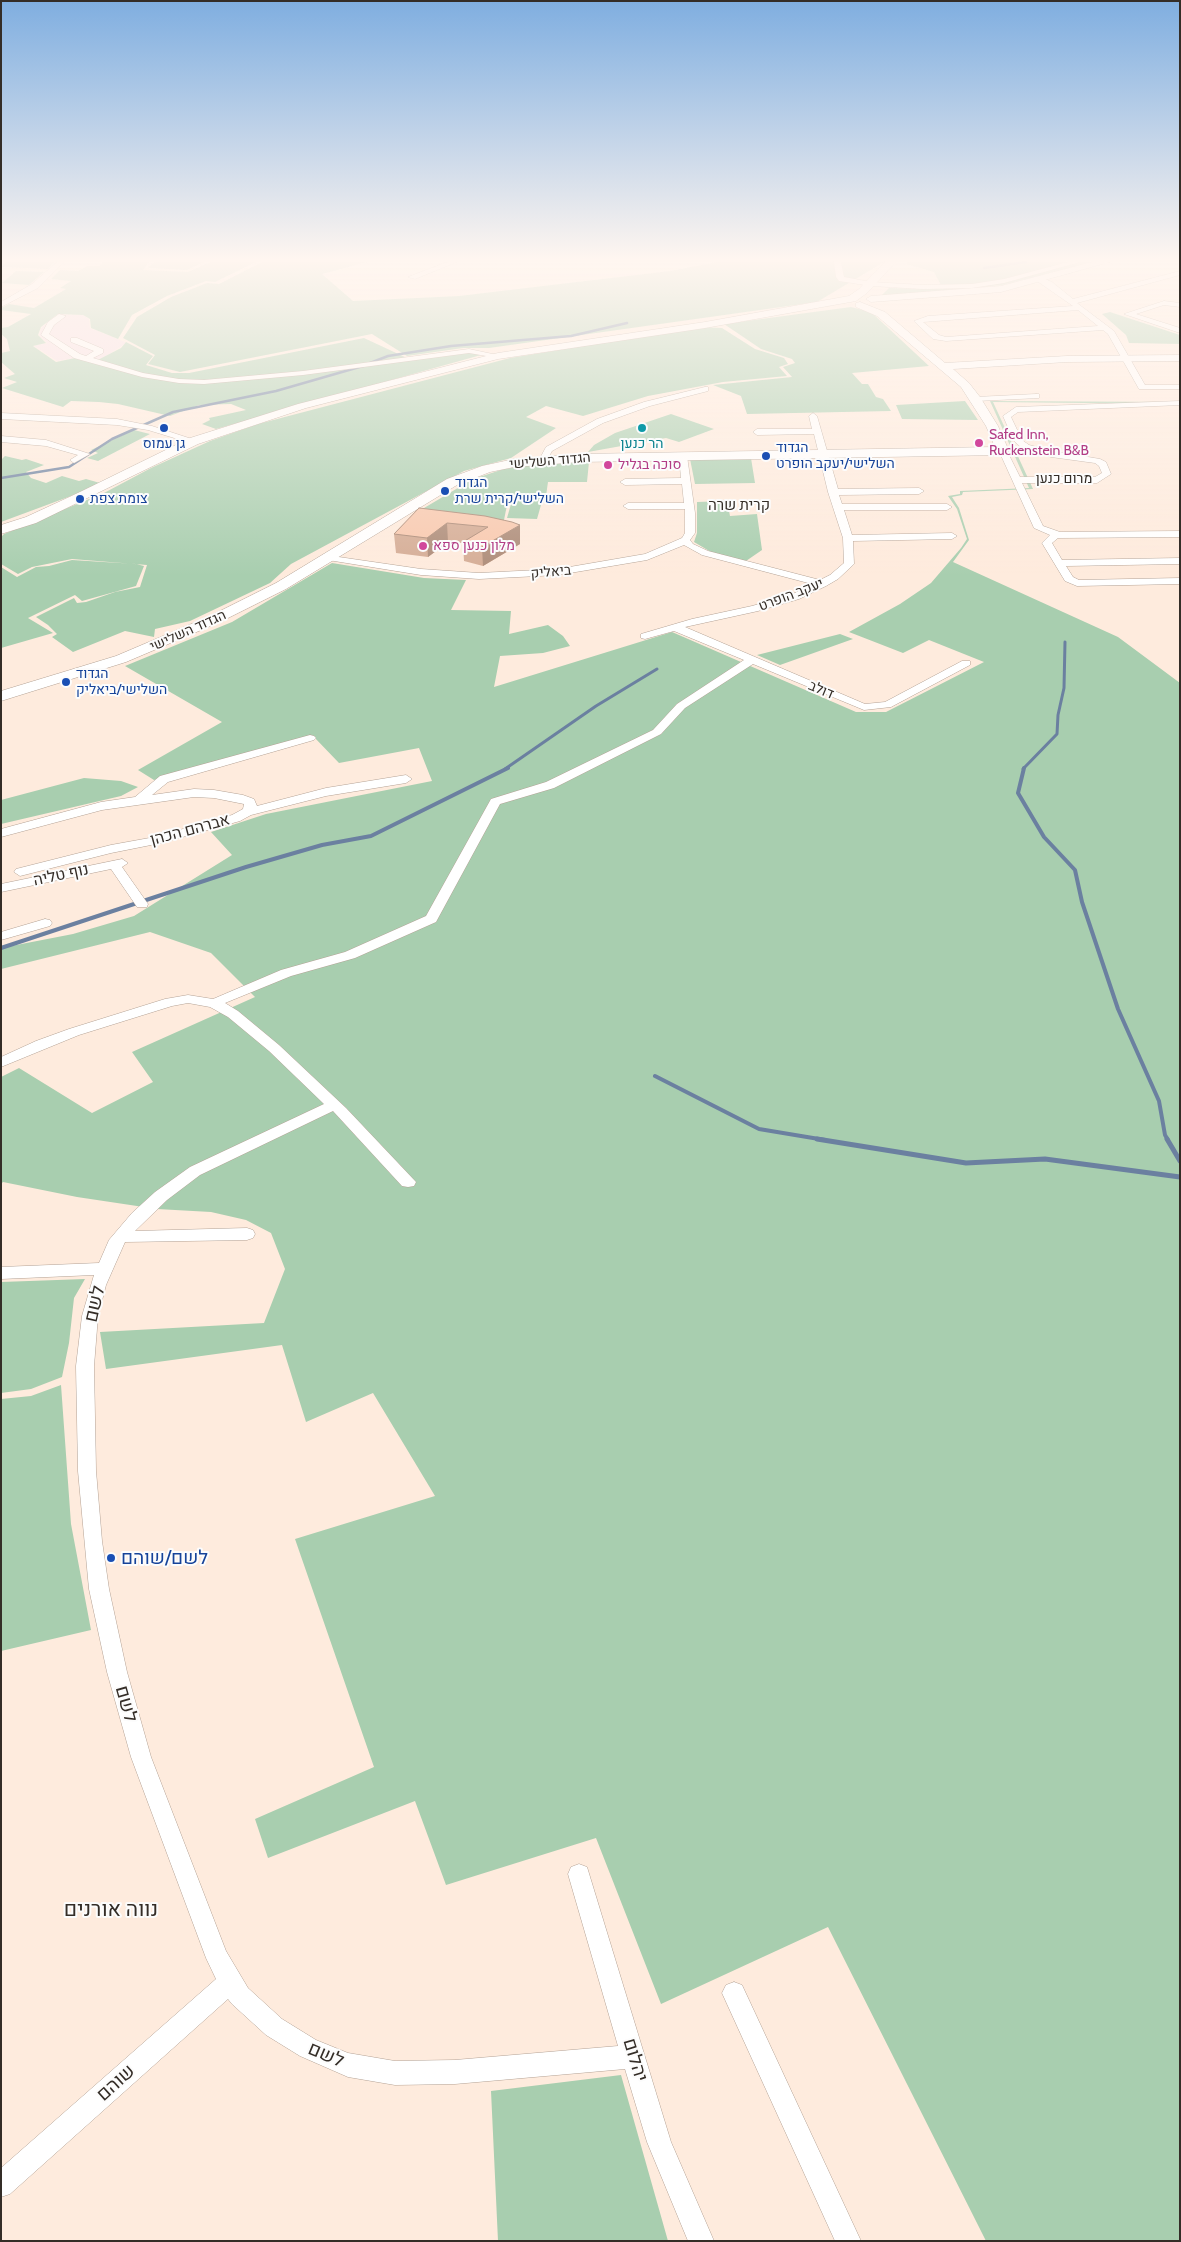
<!DOCTYPE html>
<html>
<head>
<meta charset="utf-8">
<style>
	body { margin:0 }
	#map { position:relative; width:1181px; height:2242px; overflow:hidden; background:#feebdd; font-family:Cabin,sans-serif }
	canvas { display:block }
	.frame { position:absolute; inset:0; border:2px solid #342d27; pointer-events:none }
</style>
</head>
<body>
<div id="map">
<canvas width="1181" height="2242"></canvas>
<div class="frame"></div>
</div>
<script>
const ctx = document.querySelector('canvas').getContext('2d');
ctx.lineJoin = 'round';
function paint(path, color) { ctx.fillStyle = color; ctx.fill(path, 'evenodd'); }
const toPath = rows => new Path2D(rows.map(r => 'M' + r).join(''));
function strokePath(path, color, width, dash) { ctx.strokeStyle = color; ctx.lineWidth = width; ctx.lineCap = dash ? 'butt' : 'round'; ctx.setLineDash(dash || []); ctx.stroke(path); }
function drawText(font, color, halo, rows, align = 'center') {
  ctx.font = font + ' Cabin,Heebo,sans-serif'; ctx.lineWidth = 4; ctx.setLineDash([]); ctx.textBaseline = 'middle'; ctx.strokeStyle = halo; ctx.fillStyle = color; for (const [text, x, y, turn = 0] of rows) {
    ctx.save(); ctx.translate(x, y); ctx.rotate((+turn || 0) * Math.PI / 180); ctx.textAlign = isNaN(turn) ? turn : align; if (halo) ctx.strokeText(text, 0, 0); ctx.fillText(text, 0, 0); ctx.restore();
  }
}
paint(toPath([
	[59,314,83,315,89,319,90,328,125,342,125,344,103,358,91,363,75,358,57,361,34,346,47,343,39,335,42,327]
]), '#f7dee6');
paint(toPath([
	[6,262,54,262,48,269,1,267],
	[103,262,149,262,143,270,188,272,210,262,256,262,215,282,206,281,167,296,132,315,118,339,91,328,90,319,83,315,58,314,41,327,38,335,46,343,33,346,56,362,75,358,92,363,121,348,126,342,153,356,146,365,172,373,189,373,364,338,407,358,466,350,481,355,216,429,202,424,210,420,209,418,246,410,231,404,199,405,170,416,118,404,99,402,71,401,63,407,2,388,17,382,4,378,15,374,1,362,1,353,10,351,7,339,1,334,1,328,8,327,31,314,1,310,1,308,9,304,34,308,66,289,60,288,71,281,51,279,60,270,78,271,87,266,99,266],
	[156,262,204,262,187,270,148,268,149,266],
	[262,262,367,262,322,274,353,301,459,296,670,271,717,262,884,262,817,302,489,348,463,348,407,356,372,334,180,372,148,364,155,355,123,338,137,317,171,297,207,283,219,284],
	[908,262,1094,262,1002,285,881,296,889,288,943,289,934,272,906,264],
	[16,271,44,272,29,285,2,283],
	[851,307,871,312,929,366,852,373,862,384,868,384,876,397,883,399,891,411,747,414,741,396,713,385,792,377,783,367,795,363,792,359,761,349,724,324],
	[1110,312,1180,335,1180,344,1129,343,1126,335,1102,314],
	[701,327,722,328,755,349,784,358,788,364,779,367,787,376,723,382,648,396,583,416,546,406,526,417,556,428,511,458,464,471,291,564,270,583,190,621,155,629,154,637,125,631,73,652,52,637,57,634,48,625,36,617,74,598,77,603,86,602,115,592,140,587,147,565,72,559,32,567,18,574,1,564,1,537,4,534,104,493,151,468,210,441,258,424,510,358],
	[965,401,978,420,902,419,896,405],
	[990,401,1180,402,1173,404,993,402,1033,489,963,492,962,495,952,497,959,508,969,540,953,562,1118,637,1180,683,1180,2241,986,2241,828,1927,661,2004,596,1838,446,1885,415,1801,268,1858,255,1819,374,1767,295,1539,435,1496,373,1393,306,1422,282,1345,106,1369,100,1332,264,1323,285,1269,271,1233,246,1220,211,1212,157,1209,77,1197,3,1182,1,1184,1,1077,19,1068,92,1113,153,1082,132,1052,255,997,211,953,150,932,1,969,1,948,73,934,134,916,232,855,211,832,266,814,432,781,419,748,339,763,314,737,154,780,138,770,222,722,125,666,232,622,332,563,424,578,466,580,451,610,511,611,509,634,548,625,563,636,570,646,543,653,500,656,494,687,672,632,856,712,886,712,984,662,929,640,903,653,849,632,900,604,931,583,961,548,967,539,957,509,948,496,960,494,960,491,1029,488],
	[671,414,714,429,679,442,666,438,588,452,594,445,615,433],
	[134,430,150,434,98,461,87,458,98,453,91,450],
	[5,456,22,460,26,459,44,465,26,472,31,478,46,483,62,476,79,481,86,479,100,483,71,496,1,522,1,460],
	[751,458,755,483,695,484,690,459],
	[589,462,587,482,548,482,546,496,509,495,503,525,419,511,473,479,504,469,533,465],
	[513,497,543,498,537,519,507,518],
	[727,501,730,516,757,514,762,550,746,561,711,552,694,542,697,533,697,502],
	[72,560,136,564,144,566,136,586,82,601,75,595,28,618,53,633,1,648,1,567,17,577,36,567,49,566],
	[840,634,853,639,780,665,757,655],
	[84,778,121,781,138,787,121,796,1,824,1,800],
	[85,1279,74,1298,69,1343,62,1377,31,1389,1,1393,1,1282],
	[61,1385,71,1524,91,1630,1,1651,1,1399,31,1396],
	[621,2075,668,2241,498,2241,491,2091]
]), '#a8ceaf');
strokePath(toPath([
	[984,268,1026,262],
	[370,363,388,356,451,346,571,336,627,323],
	[1,478,69,467,112,439,173,412,276,391,363,366]
]), '#6b80a0', 2.5);
strokePath(toPath([
	[505,769,596,706,657,669],
	[1023,769,1057,734,1058,715,1064,688,1065,642]
]), '#6b80a0', 3);
strokePath(toPath([
	[1024,768,1018,793,1044,837,1075,870,1082,902,1118,1009,1159,1101,1165,1135,1168,1140],
	[1,948,246,867,322,845,371,836,508,768],
	[655,1076,759,1129,825,1140]
]), '#6b80a0', 4);
strokePath(toPath([
	[817,1139,966,1163,1045,1159,1180,1177],
	[1167,1139,1180,1161]
]), '#6b80a0', 5);
const street = toPath([
	[57,262,64,262,38,288,1,307,1,302,32,284,57,262],
	[447,262,457,262,415,279,408,277,447,262],
	[834,262,841,262,844,277,871,282,923,285,972,284,1004,279,1068,262,1080,262,1004,283,972,288,923,289,871,286,839,281,836,277,834,262],
	[1180,271,1180,275,1077,303,1114,331,1145,385,1180,385,1180,389,1139,389,1108,334,1103,330,946,341,933,339,914,321,928,316,1073,306,1037,281,1037,277,1040,277,1052,282,1073,299,1180,271],
	[1078,310,1098,326,946,337,939,335,923,322,1078,310],
	[1164,301,1180,303,1180,307,1164,305,1136,314,1180,328,1180,333,1124,314,1164,301],
	[59,314,66,316,54,325,49,334,80,354,86,356,94,351,71,342,71,338,77,338,103,349,103,353,93,358,143,373,179,379,204,380,303,371,469,349,502,356,498,358,469,353,303,375,204,384,179,383,142,377,74,358,41,335,48,322,59,314],
	[705,387,708,387,708,391,650,406,603,423,552,451,546,462,539,460,546,447,597,419,644,402,705,387],
	[1036,394,1039,394,1039,398,976,401,972,399,976,397,1036,394],
	[1180,401,1180,405,1018,412,1011,417,1022,440,1029,445,1052,451,1100,459,1106,462,1111,474,1097,483,1022,483,1043,526,1060,532,1180,531,1180,537,1058,538,1052,543,1062,560,1180,558,1180,564,1066,566,1073,577,1079,580,1180,578,1180,584,1077,586,1065,581,1042,543,1050,535,1034,528,999,451,1006,449,1020,477,1095,477,1102,473,1099,466,1095,463,1051,457,1023,449,1014,441,1003,416,1016,407,1180,401],
	[1,413,117,419,152,426,198,441,194,444,148,430,117,425,1,419,1,413],
	[813,413,817,416,838,489,919,488,924,491,919,494,839,495,842,504,947,504,952,507,947,510,844,510,852,535,952,533,957,536,952,539,853,541,854,564,838,579,826,586,799,599,758,611,685,627,865,704,885,702,962,661,970,661,970,665,891,707,864,710,753,664,685,708,661,734,554,788,500,804,436,922,355,958,291,976,225,1003,238,1011,279,1045,346,1108,416,1182,414,1186,408,1187,402,1186,333,1111,200,1175,167,1200,135,1231,247,1228,253,1230,255,1234,253,1238,247,1240,125,1242,106,1285,98,1316,94,1366,96,1471,102,1541,109,1589,127,1672,151,1757,226,1951,248,1988,282,2019,316,2040,348,2053,395,2061,455,2060,618,2046,568,1874,571,1867,579,1864,587,1867,671,2142,714,2241,688,2241,647,2142,625,2069,455,2084,395,2085,348,2077,300,2056,266,2035,232,2004,228,1999,10,2194,1,2197,1,2168,216,1979,206,1958,131,1757,107,1672,89,1589,78,1471,76,1366,82,1316,94,1275,1,1279,1,1267,99,1263,109,1240,132,1213,155,1192,190,1167,324,1104,269,1051,228,1017,210,1007,188,1003,172,1006,79,1035,1,1067,1,1057,36,1041,69,1029,165,999,188,995,213,999,281,970,345,952,426,916,491,799,546,782,653,730,677,704,744,660,674,631,645,639,641,638,641,634,692,619,752,606,791,595,812,584,702,555,684,545,647,560,558,575,479,579,421,575,328,560,325,559,325,555,421,569,479,573,558,569,645,554,682,538,685,533,685,509,628,509,623,506,628,503,684,503,682,484,625,485,620,482,625,479,681,478,679,456,683,453,687,456,695,513,695,533,690,540,693,544,708,551,820,580,830,575,844,563,843,538,828,492,814,434,757,435,753,432,757,429,812,429,809,416,813,413],
	[1,436,46,440,90,454,74,463,70,460,78,455,46,446,1,442,1,436],
	[310,735,314,736,316,738,314,740,168,782,152,795,194,789,214,790,243,795,254,799,257,806,326,788,406,775,412,779,406,783,326,796,251,815,240,821,161,843,111,853,20,876,14,872,16,869,111,845,155,837,232,815,243,809,244,804,214,798,194,797,102,810,1,837,1,829,101,802,135,797,160,776,310,735],
	[122,859,128,863,122,867,148,904,147,907,137,907,111,869,1,892,1,884,122,859],
	[45,919,50,920,52,923,50,926,1,940,1,932,45,919],
	[734,1982,742,1985,861,2241,835,2241,722,1993,726,1985,734,1982]
]);
const secondary = toPath([
	[885,262,896,262,867,293,856,301,705,328,498,359,306,408,198,444,36,523,1,534,1,525,26,517,78,493,190,438,298,404,498,353,705,322,849,296,859,289,885,262],
	[1092,262,1110,262,1001,292,871,302,866,299,871,296,1001,286,1092,262],
	[860,302,885,312,945,363,1067,356,1180,355,1180,361,1067,362,953,369,969,383,980,397,998,426,1009,451,1003,455,579,462,514,467,490,472,457,485,286,589,220,622,126,662,1,701,1,691,116,656,210,616,276,583,447,479,482,466,514,459,579,454,995,447,986,426,961,387,877,316,856,307,856,303,860,302]
]);
strokePath(street, '#b4a295', 1);
strokePath(secondary, '#b4a295', 1);
paint(street, '#fff');
paint(secondary, '#fff');
paint(toPath([
	[419,508,512,522,520,544,483,566,464,561,463,543,448,542,428,557,396,553,394,534]
]), '#d5ad96');
paint(toPath([
	[447,523,448,542,428,557,427,538],
	[520,525,520,544,483,566,482,547]
]), '#ae8d7a');
const building = toPath([
	[419,508,485,516,512,522,520,525,482,547,463,542,488,527,447,523,427,538,394,534,419,508]
]);
paint(building, '#f8c9af');
strokePath(building, '#ae8d7a', 1);
const sky = ctx.createLinearGradient(0, 0, 0, 576);
sky.addColorStop(0, '#7faee0');
sky.addColorStop(0.45, '#fff6f0');
sky.addColorStop(1, '#fff6f000');
ctx.fillStyle = sky;
ctx.fillRect(0, 0, 1181, 576);
for (const [x, y, r, color] of [
	[164,428,5,"#1a4fb4"],
	[642,428,5,"#0f9aa8"],
	[979,443,5,"#d1479c"],
	[766,456,5,"#1a4fb4"],
	[608,465,5,"#d1479c"],
	[445,491,5,"#1a4fb4"],
	[80,499,5,"#1a4fb4"],
	[423,546,5,"#d1479c"],
	[66,682,5,"#1a4fb4"],
	[111,1558,5,"#1a4fb4"]
]) { const dot = new Path2D(); dot.arc(x, y, r, 0, 2 * Math.PI); ctx.fillStyle = color; ctx.fill(dot); strokePath(dot, '#fcfcfc', 2); }
drawText('14px', '#b23c85', '#fcfcfc', [
	["Safed Inn,",989,435],
	["Ruckenstein B&B",989,451],
	["סוכה בגליל",618,465],
	["מלון כנען ספא",433,546]
], 'left');
drawText('14px', '#164399', '#fcfcfc', [
	["גן עמוס",164,444,"center"],
	["הגדוד",776,448],
	["השלישי/יעקב הופרט",776,464],
	["הגדוד",455,483],
	["השלישי/קרית שרת",455,499],
	["צומת צפת",90,499],
	["הגדוד",76,674],
	["השלישי/ביאליק",76,690]
], 'left');
drawText('14px', '#0d838f', '#fcfcfc', [
	["הר כנען",642,444]
]);
drawText('14px', '#342d27', '#fcfcfc', [
	["הגדוד השלישי",550,461,-5],
	["מרום כנען",1064,479],
	["ביאליק",551,572,-5],
	["יעקב הופרט",791,595,-21],
	["הגדוד השלישי",188,631,-24],
	["דולב",821,690,23]
]);
drawText('15px', '#342d27', '#fcfcfc', [
	["קרית שרה",739,506]
]);
drawText('16px', '#342d27', '#fcfcfc', [
	["אברהם הכהן",190,830,-15],
	["נוף טליה",61,875,-12]
]);
drawText('19px', '#342d27', '#fcfcfc', [
	["לשם",95,1304,-77],
	["לשם",126,1704,74],
	["לשם",326,2055,23],
	["יהלום",635,2060,73],
	["שוהם",116,2083,-42]
]);
drawText('19px', '#164399', '#fcfcfc', [
	["לשם/שוהם",121,1558]
], 'left');
drawText('21px', '#342d27', '#fcfcfc', [
	["נווה אורנים",111,1910]
]);
</script>
</body>
</html>
